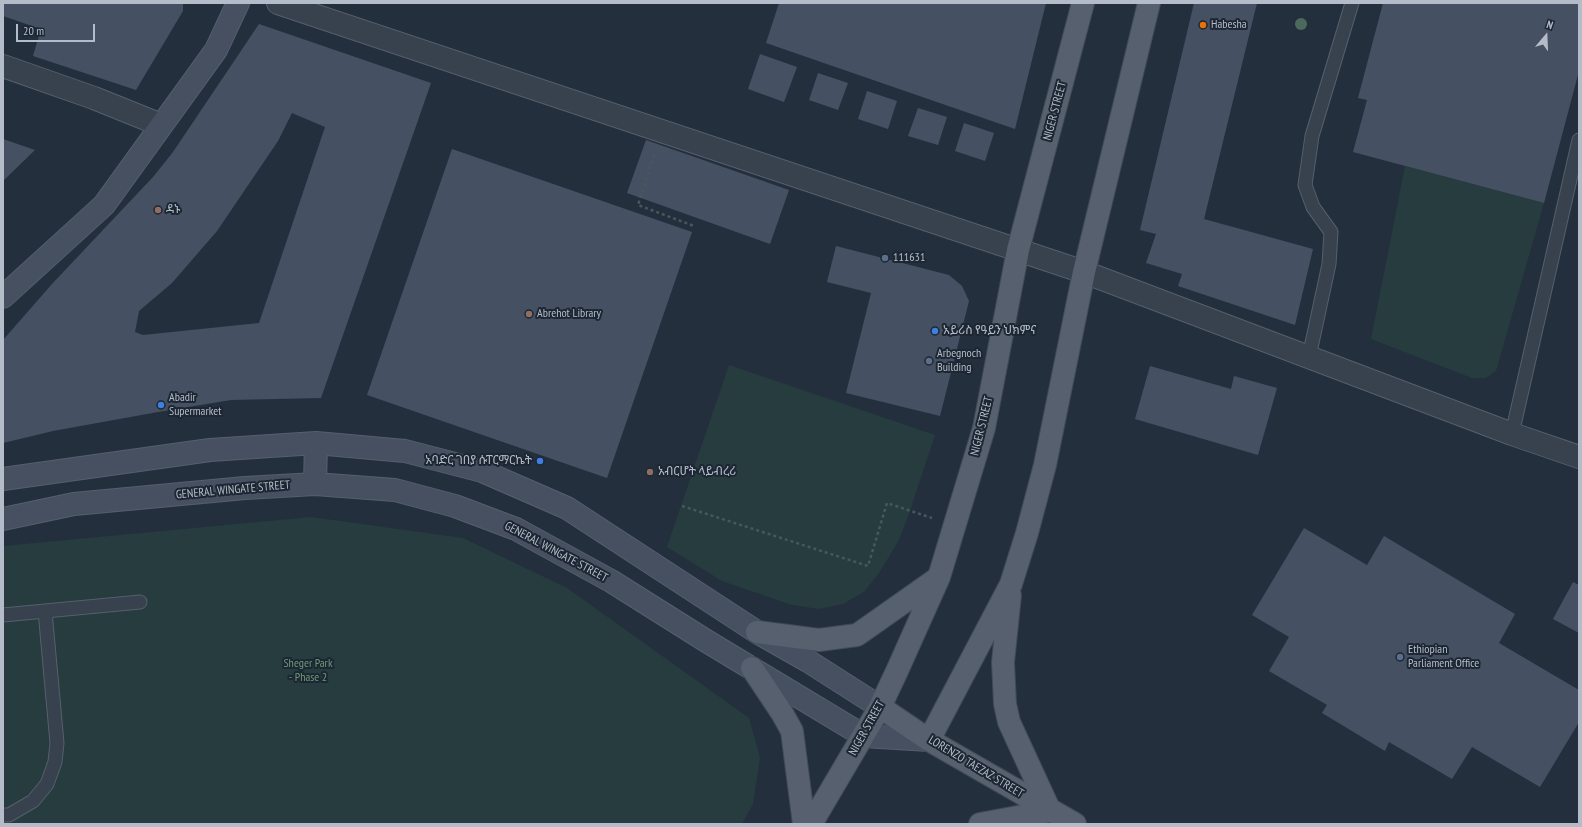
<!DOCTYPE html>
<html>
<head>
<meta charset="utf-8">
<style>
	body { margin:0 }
	#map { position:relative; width:1582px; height:827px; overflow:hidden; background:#242f3e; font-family:"PT Sans Narrow",sans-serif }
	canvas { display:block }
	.frame { position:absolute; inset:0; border:4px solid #b4bcc9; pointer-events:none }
	.north { position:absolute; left:1526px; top:16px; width:40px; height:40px; -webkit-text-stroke:3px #1d2633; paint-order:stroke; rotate:19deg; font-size:11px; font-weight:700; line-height:16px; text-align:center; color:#b4bcc9 }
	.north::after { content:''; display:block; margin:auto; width:14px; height:18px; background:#b4bcc9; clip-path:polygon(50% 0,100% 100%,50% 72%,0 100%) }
	.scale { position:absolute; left:16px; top:24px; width:79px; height:18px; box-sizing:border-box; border:2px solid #b4bcc9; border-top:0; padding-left:5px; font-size:12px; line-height:14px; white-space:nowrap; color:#b4bcc9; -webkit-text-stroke:3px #1d2633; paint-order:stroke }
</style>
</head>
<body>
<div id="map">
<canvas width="1582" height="827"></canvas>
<div class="frame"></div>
<div class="north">N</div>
<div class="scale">20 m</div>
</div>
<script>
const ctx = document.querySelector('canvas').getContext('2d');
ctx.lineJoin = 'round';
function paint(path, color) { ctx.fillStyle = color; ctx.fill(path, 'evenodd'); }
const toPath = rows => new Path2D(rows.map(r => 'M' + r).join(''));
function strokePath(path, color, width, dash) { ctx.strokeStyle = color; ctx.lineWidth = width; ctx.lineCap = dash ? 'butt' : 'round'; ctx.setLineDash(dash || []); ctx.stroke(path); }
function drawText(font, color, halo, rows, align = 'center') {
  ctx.font = font + ' "PT Sans Narrow","Noto Sans Ethiopic",sans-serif'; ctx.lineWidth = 4; ctx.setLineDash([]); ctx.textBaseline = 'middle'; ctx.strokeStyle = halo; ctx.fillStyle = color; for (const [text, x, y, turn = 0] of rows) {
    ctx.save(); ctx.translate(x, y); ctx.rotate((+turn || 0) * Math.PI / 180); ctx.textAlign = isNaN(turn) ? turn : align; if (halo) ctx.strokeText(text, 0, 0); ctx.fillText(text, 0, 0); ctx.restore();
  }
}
paint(toPath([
	[1405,166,1544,203,1496,371,1486,378,1472,378,1371,339],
	[729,365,935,435,910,511,898,542,879,573,864,592,843,604,819,609,792,605,722,581,667,547],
	[311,517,463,538,567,588,749,718,760,758,753,804,742,824,3,824,3,546]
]), '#263c3f');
paint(toPath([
	[3,3,183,3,183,11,136,90,33,56,41,29,3,16],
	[779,3,1046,3,1015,129,766,43],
	[1194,3,1257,3,1204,219,1313,249,1295,325,1178,286,1182,274,1146,263,1156,234,1140,230],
	[1383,3,1579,3,1579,71,1544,203,1353,152,1367,100,1358,98],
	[259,24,431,83,321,398,231,400,158,412,53,431,3,443,3,340,52,284,153,177,173,152],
	[292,113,325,127,259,323,143,335,135,332,139,311,172,283,217,231,278,141],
	[760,54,797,67,784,102,748,89],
	[818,73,848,83,838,110,809,100],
	[867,91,897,101,888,129,858,119],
	[918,108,947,117,938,145,908,136],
	[964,123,994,133,985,161,955,151],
	[3,139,35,150,3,181],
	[646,140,789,190,770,244,627,193],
	[452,149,692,232,607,478,367,395],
	[836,246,949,275,962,286,969,301,940,416,846,393,871,293,827,282],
	[1150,366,1231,389,1234,376,1277,388,1258,455,1135,419],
	[1304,528,1367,565,1384,536,1515,614,1499,643,1579,690,1579,722,1540,787,1472,747,1452,779,1389,742,1385,751,1322,713,1327,705,1269,671,1289,637,1252,615],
	[1573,582,1579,585,1579,633,1553,619]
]), '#455162');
const lane = toPath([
	[1309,357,1329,264,1331,232,1313,207,1305,185,1312,136,1352,3],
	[1512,434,1579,140],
	[3,615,140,602],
	[3,815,9,815,33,801,47,784,55,762,57,743,45,611]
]);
const street = toPath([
	[278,3,1084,272,1512,434,1579,457],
	[3,66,94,98,161,125]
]);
const secondary = toPath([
	[3,297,104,205,216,50,238,3],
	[3,479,210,450,316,443,405,451,482,471,567,508,757,632,808,661,880,707],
	[315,484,316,443],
	[3,519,74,504,245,488,315,484,395,490,455,506,516,529,611,581,708,642,864,736,929,740]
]);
const primary = toPath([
	[1010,595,1003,662,1005,704,1009,722,1050,811],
	[757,632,819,640,857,635,938,578],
	[752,668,782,713,792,731,804,824],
	[880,707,929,740,1075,824],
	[929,740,1011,584,1027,533,1045,465,1084,272,1149,3],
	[811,824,880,707,897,671,939,577,984,428,1018,250,1083,3],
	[980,824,1050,811]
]);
strokePath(lane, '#565f6c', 15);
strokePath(street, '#565f6c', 24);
strokePath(secondary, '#565f6c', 24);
strokePath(primary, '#414a57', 24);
strokePath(toPath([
	[654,155,638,205,694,226],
	[682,506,868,566,887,503,932,518]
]), '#44595c', 2.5, [3, 3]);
strokePath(lane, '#38414e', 13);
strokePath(street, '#38414e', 22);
strokePath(secondary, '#465061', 22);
strokePath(primary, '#56606e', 22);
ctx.fillStyle = '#4b6a5d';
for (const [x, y] of [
	[1301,24]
]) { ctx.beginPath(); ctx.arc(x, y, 6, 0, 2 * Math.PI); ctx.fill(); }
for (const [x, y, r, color] of [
	[1203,25,4,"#e8710a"],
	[158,210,4,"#8d6e63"],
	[885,258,4,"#5c6f8a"],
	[529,314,4,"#8d6e63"],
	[935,331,4,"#3f7fe0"],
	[929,361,4,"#5c6f8a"],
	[161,405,4,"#3f7fe0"],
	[540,461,4,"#3f7fe0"],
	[650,472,4,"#8d6e63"],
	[1400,657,4,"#5c6f8a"]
]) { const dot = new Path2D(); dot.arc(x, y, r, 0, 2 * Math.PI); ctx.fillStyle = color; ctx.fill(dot); strokePath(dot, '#1d2633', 1.5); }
drawText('12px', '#b4bcc9', '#1d2633', [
	["Habesha",1211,25],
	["ዳኑ",166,210],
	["111631",893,258],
	["Abrehot Library",537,314],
	["አይሪስ የዓይን ህክምና",943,331],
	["Arbegnoch",937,354],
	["Building",937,368],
	["Abadir",169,398],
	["Supermarket",169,412],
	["አባድር ገበያ ሱፐርማርኬት",532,461,"right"],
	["አብርሆት ላይብረሪ",658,472],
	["Ethiopian",1408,650],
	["Parliament Office",1408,664]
], 'left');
drawText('12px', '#b4bcc9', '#1d2633', [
	["NIGER STREET",1055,111,-75],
	["NIGER STREET",982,426,-76],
	["GENERAL WINGATE STREET",233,490,-5],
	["GENERAL WINGATE STREET",556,552,28],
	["NIGER STREET",867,728,-61],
	["LORENZO TAEZAZ STREET",976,767,31]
]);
drawText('12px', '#6b9a76', '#1d2633', [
	["Sheger Park",308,664],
	["- Phase 2",308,678]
]);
</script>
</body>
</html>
